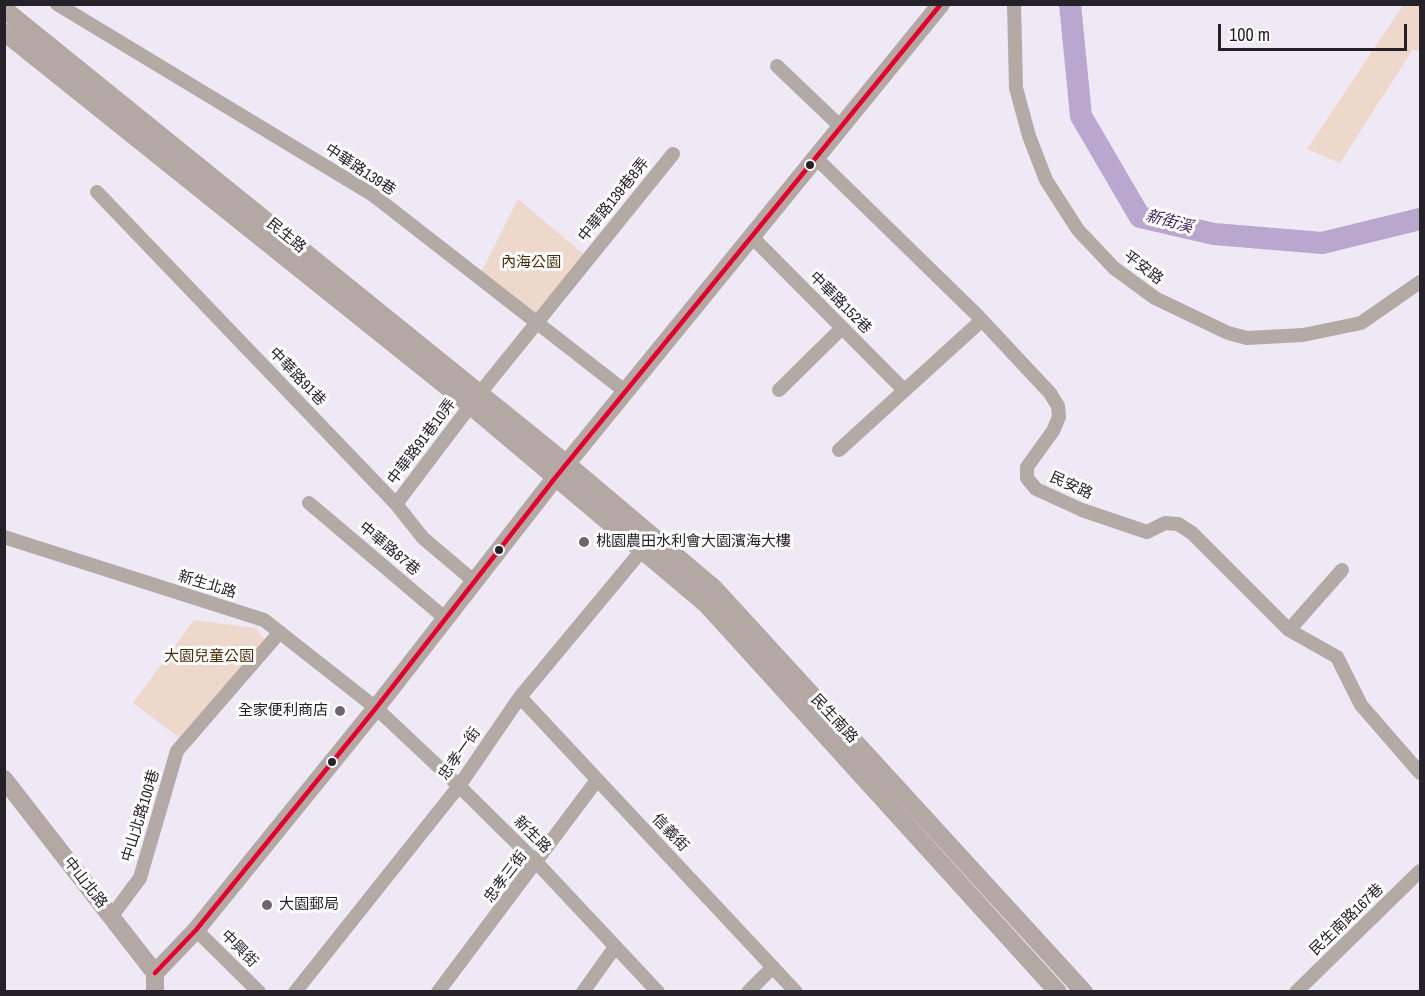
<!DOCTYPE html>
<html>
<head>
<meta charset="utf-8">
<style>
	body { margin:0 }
	#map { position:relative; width:1425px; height:996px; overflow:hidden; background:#eee9f5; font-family:"Archivo Narrow",sans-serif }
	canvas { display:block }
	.frame { position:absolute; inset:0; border:6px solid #252129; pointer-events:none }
	.scale { position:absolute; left:1218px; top:24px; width:189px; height:27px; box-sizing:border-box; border:3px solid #252129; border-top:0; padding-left:8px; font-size:18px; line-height:21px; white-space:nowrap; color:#252129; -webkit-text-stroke:4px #fff; paint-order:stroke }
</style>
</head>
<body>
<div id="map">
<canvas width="1425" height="996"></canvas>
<div class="frame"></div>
<div class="scale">100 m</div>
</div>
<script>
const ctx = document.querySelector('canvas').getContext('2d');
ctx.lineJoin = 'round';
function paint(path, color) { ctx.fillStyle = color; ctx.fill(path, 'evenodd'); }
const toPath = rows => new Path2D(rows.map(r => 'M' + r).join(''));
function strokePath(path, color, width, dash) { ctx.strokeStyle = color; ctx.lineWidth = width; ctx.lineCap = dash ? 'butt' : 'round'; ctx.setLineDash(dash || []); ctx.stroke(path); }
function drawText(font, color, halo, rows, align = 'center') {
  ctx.font = font + ' "Archivo Narrow","Noto Sans TC",sans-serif'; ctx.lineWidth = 6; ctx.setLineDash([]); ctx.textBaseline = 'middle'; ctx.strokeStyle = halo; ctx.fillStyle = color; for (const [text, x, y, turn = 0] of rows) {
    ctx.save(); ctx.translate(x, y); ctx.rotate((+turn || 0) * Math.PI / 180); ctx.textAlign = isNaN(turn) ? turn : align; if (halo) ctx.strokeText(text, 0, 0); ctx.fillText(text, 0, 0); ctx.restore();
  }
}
paint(toPath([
	[1403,5,1420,5,1420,53,1413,49,1340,163,1307,149],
	[518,199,588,258,535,324,478,279],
	[194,620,255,628,265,640,185,742,133,703]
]), '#eed8cc');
strokePath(toPath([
	[1070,4,1081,116,1140,217,1214,234,1322,243,1420,219]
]), '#baa7d0', 22);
strokePath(toPath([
	[57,4,373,195,626,392],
	[1014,4,1016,88,1029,136,1046,180,1078,230,1114,268,1155,298,1228,333,1247,338,1303,335,1361,323,1420,282],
	[777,66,842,128],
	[816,158,977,315,1050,393,1058,406,1059,417,1053,431,1027,467,1027,478,1036,489,1082,510,1147,532,1165,523,1178,524,1192,533,1289,630,1337,657,1361,705,1420,773],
	[97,192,396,504,423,538,475,582],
	[753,238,904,390],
	[779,390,842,328],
	[839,450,982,320],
	[309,503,446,619],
	[396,504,480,393,673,154],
	[4,537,264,620,376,708,459,786,537,863,658,992],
	[1289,630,1342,570],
	[520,697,796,992],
	[111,917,140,878,177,751,280,632],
	[196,930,259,992],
	[295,992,459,786,520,697,648,543],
	[438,992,597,780],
	[583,992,615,947],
	[748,992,773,967],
	[1296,992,1420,871]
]), '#b4aaa5', 14);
strokePath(toPath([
	[4,9,567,464,715,589,1084,992],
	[4,32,471,406,706,604,1058,992],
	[4,779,155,973,155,992],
	[155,973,196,930,376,708,555,478,941,4]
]), '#b3a8a4', 18);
strokePath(toPath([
	[155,973,196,930,376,708,555,478,941,4]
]), '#e4002b', 4.5);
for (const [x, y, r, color] of [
	[810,165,5,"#252129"],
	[584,542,6,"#6b6770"],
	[499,550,5,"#252129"],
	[340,711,6,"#6b6770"],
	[332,762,5,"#252129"],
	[267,905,6,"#6b6770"]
]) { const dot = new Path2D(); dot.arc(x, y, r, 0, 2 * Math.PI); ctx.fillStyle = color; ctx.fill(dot); strokePath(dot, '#fff', 2); }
drawText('15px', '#252129', '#fff', [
	["中華路139巷",360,170,33],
	["中華路139巷8弄",614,200,-51],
	["民生路",286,236,39],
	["平安路",1143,268,37],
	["中華路152巷",840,303,45],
	["中華路91巷",297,377,46],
	["中華路91巷10弄",422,442,-53],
	["民安路",1071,486,24],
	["中華路87巷",389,549,40],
	["新生北路",207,585,17],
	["民生南路",834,719,47],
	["忠孝一街",460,754,-55],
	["中山北路100巷",141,816,-73],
	["信義街",670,833,46],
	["新生路",532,835,45],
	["忠孝三街",506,877,-53],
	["中山北路",85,883,52],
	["民生南路167巷",1347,920,-44],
	["中興街",239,949,45]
]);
drawText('15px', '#4b2c07', '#fff', [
	["內海公園",531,263],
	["大園兒童公園",209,657]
]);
drawText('15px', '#252129', '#fff', [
	["桃園農田水利會大園濱海大樓",596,542],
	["全家便利商店",328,711,"right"],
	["大園郵局",279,905]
], 'left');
drawText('italic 16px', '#442262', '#fff', [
	["新街溪",1169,222,15]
]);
</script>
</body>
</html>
